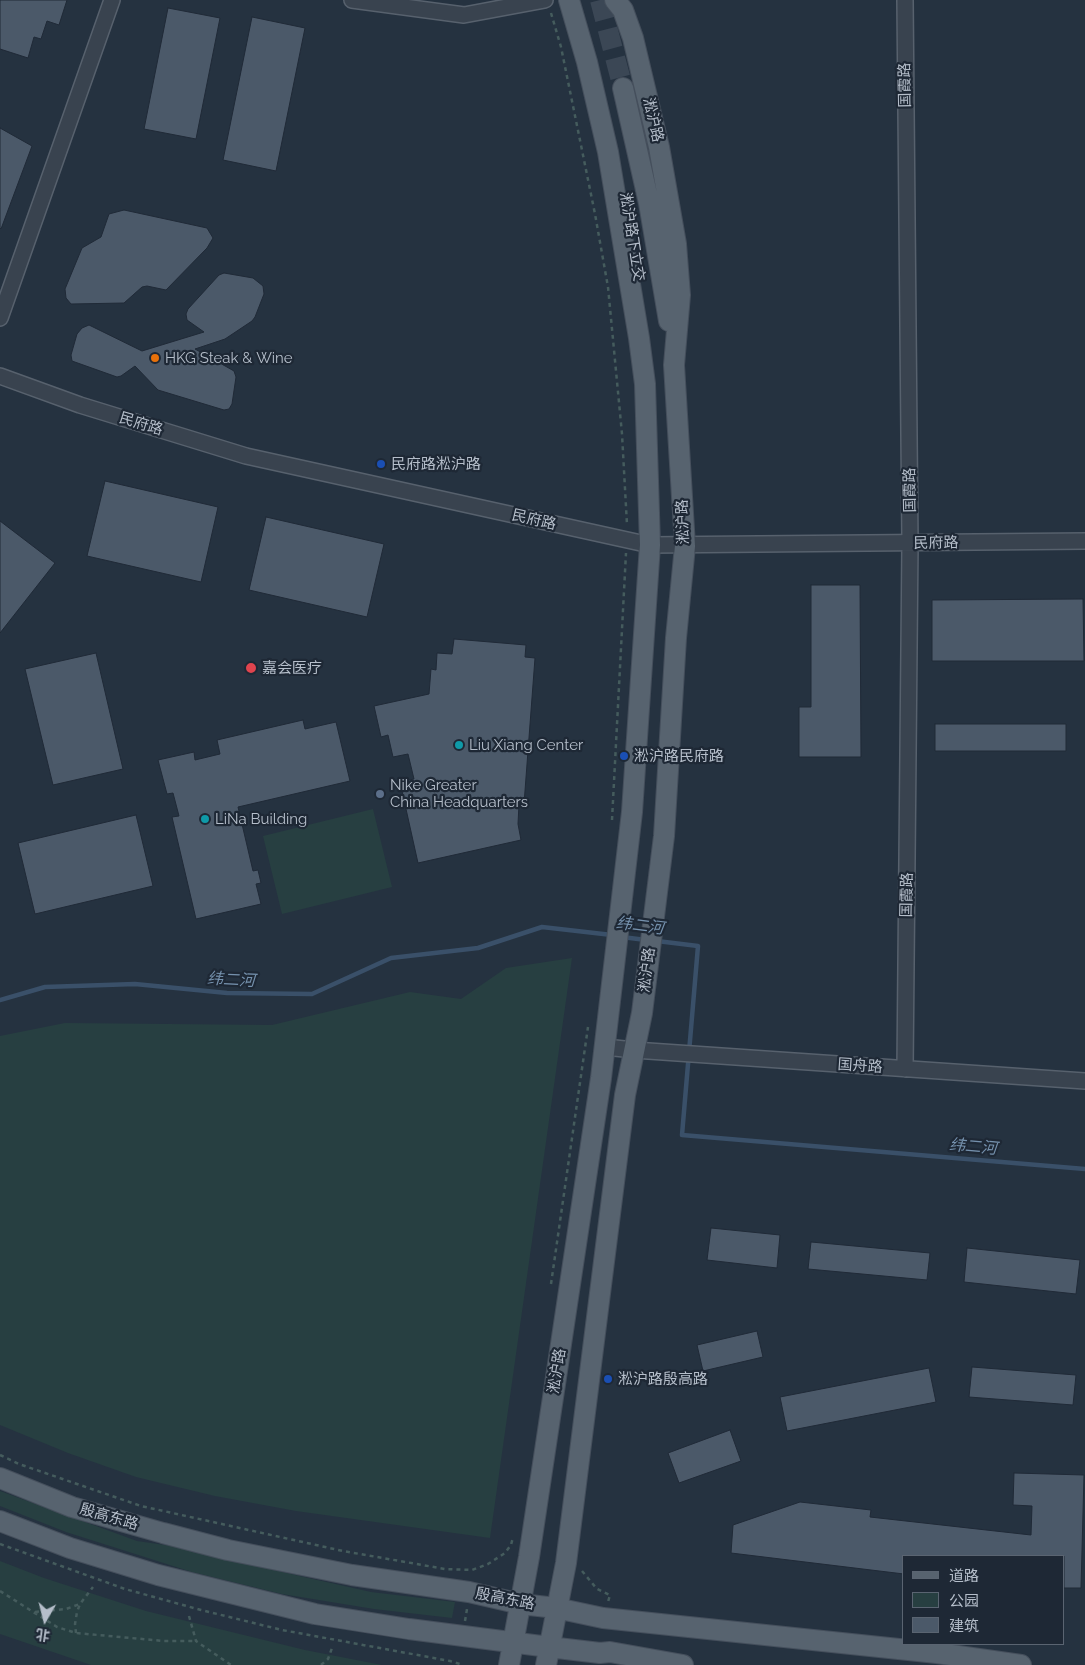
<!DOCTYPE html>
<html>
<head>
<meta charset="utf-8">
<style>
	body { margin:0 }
	#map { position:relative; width:1085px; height:1665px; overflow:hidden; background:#253240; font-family:Raleway,"Noto Sans SC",sans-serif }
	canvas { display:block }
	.legend { position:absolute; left:902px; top:1555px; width:162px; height:90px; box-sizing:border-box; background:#1e2835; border:1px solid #5a6471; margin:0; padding:6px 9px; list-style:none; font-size:15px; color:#b5beca }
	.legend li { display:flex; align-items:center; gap:10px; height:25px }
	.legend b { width:25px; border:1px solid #5a6471 }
	.north { position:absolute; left:20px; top:1595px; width:50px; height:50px; -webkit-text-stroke:4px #1e2835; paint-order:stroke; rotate:188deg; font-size:14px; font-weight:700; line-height:20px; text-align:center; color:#b5beca }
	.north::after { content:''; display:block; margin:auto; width:18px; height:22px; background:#b5beca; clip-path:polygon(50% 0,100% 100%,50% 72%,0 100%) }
</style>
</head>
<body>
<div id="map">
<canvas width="1085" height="1665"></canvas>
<ul class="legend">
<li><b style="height:6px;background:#57636f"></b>道路</li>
<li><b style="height:14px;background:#273f41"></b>公园</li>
<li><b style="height:14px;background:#4b5969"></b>建筑</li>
</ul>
<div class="north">北</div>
</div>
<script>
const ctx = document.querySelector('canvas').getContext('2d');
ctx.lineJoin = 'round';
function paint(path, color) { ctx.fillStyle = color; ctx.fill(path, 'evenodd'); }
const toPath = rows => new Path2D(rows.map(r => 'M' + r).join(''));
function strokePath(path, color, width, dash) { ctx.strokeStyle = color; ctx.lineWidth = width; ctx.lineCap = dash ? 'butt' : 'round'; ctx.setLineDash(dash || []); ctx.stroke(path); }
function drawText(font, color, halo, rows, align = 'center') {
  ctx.font = font + ' Raleway,"Noto Sans SC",sans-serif'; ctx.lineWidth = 4.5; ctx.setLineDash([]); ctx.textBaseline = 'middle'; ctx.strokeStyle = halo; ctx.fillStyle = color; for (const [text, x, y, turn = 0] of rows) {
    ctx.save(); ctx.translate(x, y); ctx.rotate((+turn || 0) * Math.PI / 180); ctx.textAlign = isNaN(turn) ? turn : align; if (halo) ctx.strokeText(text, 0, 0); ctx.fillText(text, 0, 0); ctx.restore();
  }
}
paint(toPath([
	[373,809,392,887,282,914,263,836],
	[572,958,490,1538,296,1511,215,1496,136,1477,68,1453,0,1425,0,1036,65,1023,272,1025,410,992,461,999,506,968],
	[0,1491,137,1541,172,1546,304,1577,371,1592,455,1602,452,1618,374,1609,282,1594,192,1572,66,1532,0,1506],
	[0,1561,44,1578,146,1611,305,1650,382,1665,91,1665,0,1634]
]), '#273f41');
strokePath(toPath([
	[622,937,646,940],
	[657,941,698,946,682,1135,1085,1169],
	[0,1000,45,987,135,984,227,993,312,994,391,958,478,948,542,927,612,935]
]), '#3a5069', 4.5);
const building = toPath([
	[0,0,67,0,59,25,47,21,41,39,34,37,28,58,0,49,0,0],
	[168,8,220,18,196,139,144,129,168,8],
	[252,17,305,28,276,171,223,160,252,17],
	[0,128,32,146,1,229,0,228,0,128],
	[124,210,207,228,213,238,207,248,166,290,147,286,142,287,124,303,71,304,66,298,65,289,82,248,101,237,109,214,124,210],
	[224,273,253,278,263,286,264,294,255,317,252,321,225,339,195,349,234,371,236,377,232,404,229,409,224,410,158,390,135,366,121,376,117,377,72,361,71,355,77,334,82,328,89,325,142,351,204,332,187,320,186,314,188,309,219,275,224,273],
	[105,481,218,507,201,582,87,556,105,481],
	[266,517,384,544,367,617,249,590,266,517],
	[0,521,55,563,0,633,0,521],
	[811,585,860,585,861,757,799,757,799,707,811,707,811,585],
	[1083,599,1084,661,932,661,932,600,1083,599],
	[454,639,526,645,525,657,535,658,524,804,519,804,518,824,521,840,418,863,400,782,414,779,408,754,393,757,388,735,381,737,374,706,429,694,431,669,436,670,437,653,452,654,454,639],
	[96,653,123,769,53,785,25,669,96,653],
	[303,720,305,729,336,722,350,781,238,807,253,871,258,870,261,883,256,884,261,904,196,919,172,817,179,816,173,793,167,794,158,760,194,752,195,760,220,754,217,740,303,720],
	[935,724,1066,724,1066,751,935,751,935,724],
	[136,815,153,886,35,914,18,843,136,815],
	[711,1228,780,1235,777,1268,707,1260,711,1228],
	[811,1242,930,1253,927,1280,808,1269,811,1242],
	[967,1248,1080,1260,1076,1294,964,1282,967,1248],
	[757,1331,763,1357,703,1371,697,1345,757,1331],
	[972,1367,1076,1375,1073,1405,969,1397,972,1367],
	[929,1368,936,1402,787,1431,780,1397,929,1368],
	[730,1430,741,1461,679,1483,668,1453,730,1430],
	[1014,1473,1084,1475,1081,1588,1064,1588,1064,1556,904,1556,904,1574,731,1553,733,1525,800,1502,871,1510,870,1517,1031,1535,1032,1506,1013,1505,1014,1473]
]);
paint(building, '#4b5969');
strokePath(building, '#202a37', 1);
strokePath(toPath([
	[600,0,623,88]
]), '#3b4755', 20, [20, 10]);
const minor = toPath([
	[352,0,464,15,545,0],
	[905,0,910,543,905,1069],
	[0,318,112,0],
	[0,376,80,405,246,456,650,545,1085,541],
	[605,1047,634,1050,1085,1081]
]);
const major = toPath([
	[623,88,649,203,669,321],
	[0,1478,72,1507,163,1533,228,1550,352,1575,469,1592,521,1604,556,1608,603,1618,937,1653,1021,1665],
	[0,1521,70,1548,158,1575,315,1614,409,1629,549,1647,600,1653,610,1652,683,1665],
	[509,1665,529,1557,601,1078,632,812,650,545,645,384,639,338,608,152,587,62,569,0],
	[546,1665,566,1563,625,1095,642,1013,664,836,676,638,685,546,674,365,680,295,676,244,659,147,633,38,623,10,615,0]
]);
strokePath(minor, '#57616d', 18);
strokePath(major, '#454f5c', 22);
strokePath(toPath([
	[551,13,561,47,595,214,608,287,622,434,627,525],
	[612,820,626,553],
	[551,1284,588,1027],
	[0,1455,19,1464,141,1506,343,1551,445,1569,472,1570,488,1564,505,1553,511,1545,513,1537],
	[0,1544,125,1589,201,1610,282,1630,450,1661,463,1665],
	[582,1571,597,1589,610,1595,608,1602],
	[0,1591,57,1627,76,1633,164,1641,196,1641],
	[35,1612,66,1609,80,1604],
	[189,1616,196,1641,231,1665],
	[465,1621,467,1609],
	[76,1633,75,1624,77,1612,80,1604,93,1587],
	[321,1665,328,1659,332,1648]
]), '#455c5d', 2.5, [4, 4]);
strokePath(minor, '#39434f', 15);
strokePath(major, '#57636f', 20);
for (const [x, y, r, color] of [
	[155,358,5,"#e8710a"],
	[381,464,5,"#1a4fb4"],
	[251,668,6,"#e0444e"],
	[459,745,5,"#0f9aa8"],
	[624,756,5,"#1a4fb4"],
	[380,794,5,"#5c6f8a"],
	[205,819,5,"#0f9aa8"],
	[608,1379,5,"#1a4fb4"]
]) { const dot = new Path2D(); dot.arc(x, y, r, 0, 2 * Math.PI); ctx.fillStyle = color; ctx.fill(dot); strokePath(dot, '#1e2835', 2); }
drawText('15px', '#b5beca', '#1e2835', [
	["国霞路",905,85,-91],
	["淞沪路",653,120,77],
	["淞沪路下立交",632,237,81],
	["民府路",141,424,17],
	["国霞路",910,490,-91],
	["民府路",534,520,13],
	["淞沪路",683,522,-92],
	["民府路",936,543,-1],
	["国霞路",907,895,-89],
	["淞沪路",647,970,-83],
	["国舟路",860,1066,4],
	["淞沪路",557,1371,-81],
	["殷高东路",109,1517,16],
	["殷高东路",505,1599,11]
]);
drawText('15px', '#b5beca', '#1e2835', [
	["HKG Steak & Wine",165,358],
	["民府路淞沪路",391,464],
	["嘉会医疗",262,668],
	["Liu Xiang Center",469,745],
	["淞沪路民府路",634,756],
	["Nike Greater",390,785],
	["China Headquarters",390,802],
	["LiNa Building",215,819],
	["淞沪路殷高路",618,1379]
], 'left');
drawText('italic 16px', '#7591ad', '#1e2835', [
	["纬二河",640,926,7],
	["纬二河",231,980,3],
	["纬二河",973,1147,5]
]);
</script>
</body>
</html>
